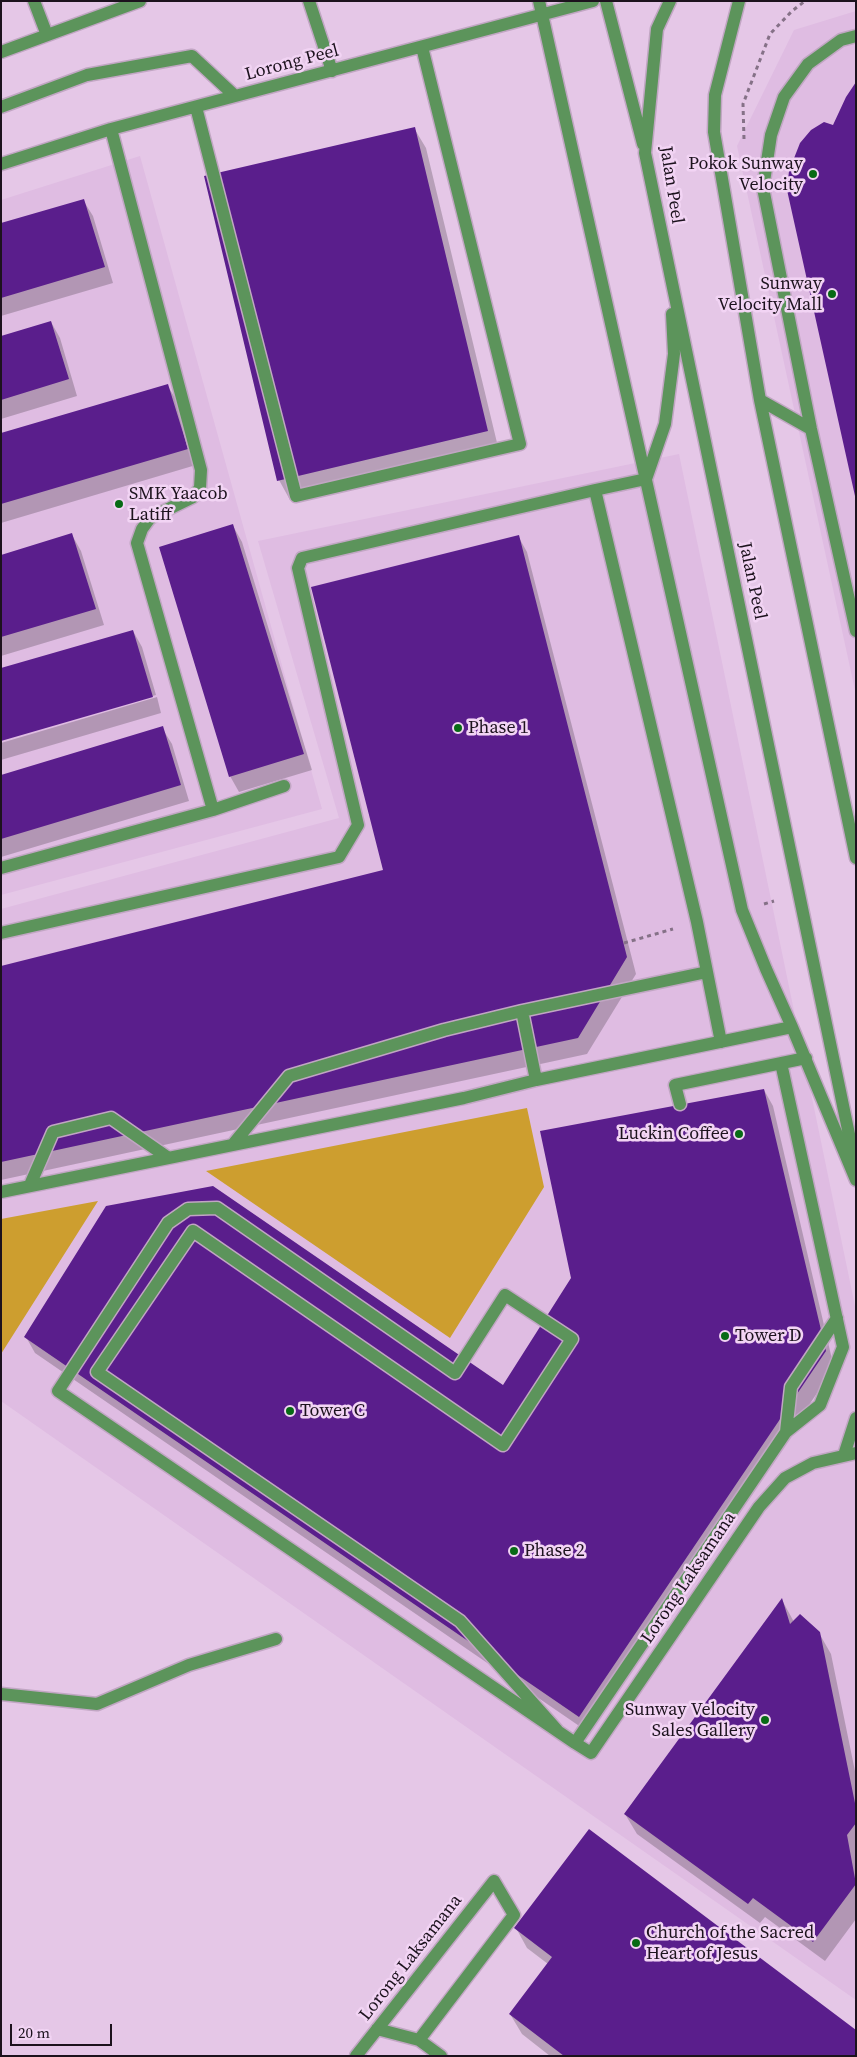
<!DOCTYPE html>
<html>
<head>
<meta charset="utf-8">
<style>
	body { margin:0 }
	#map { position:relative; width:857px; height:2057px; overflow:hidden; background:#e5c7e7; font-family:"Source Serif 4",serif }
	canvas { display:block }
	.frame { position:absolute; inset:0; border:2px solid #1c121d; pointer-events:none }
	.scale { position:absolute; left:10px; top:2024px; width:102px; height:22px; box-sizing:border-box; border:2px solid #1c121d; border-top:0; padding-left:6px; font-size:15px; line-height:18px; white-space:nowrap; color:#1c121d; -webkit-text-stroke:4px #f2d4f4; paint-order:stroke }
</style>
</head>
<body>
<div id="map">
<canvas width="857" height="2057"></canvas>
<div class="frame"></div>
<div class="scale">20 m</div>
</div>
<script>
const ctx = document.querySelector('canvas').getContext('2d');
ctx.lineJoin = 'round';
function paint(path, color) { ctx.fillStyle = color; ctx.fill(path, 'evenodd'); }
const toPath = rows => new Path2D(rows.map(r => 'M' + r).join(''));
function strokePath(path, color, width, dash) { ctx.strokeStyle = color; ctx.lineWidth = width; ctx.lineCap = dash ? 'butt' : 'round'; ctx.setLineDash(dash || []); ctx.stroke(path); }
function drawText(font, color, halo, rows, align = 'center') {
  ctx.font = font + ' "Source Serif 4",serif'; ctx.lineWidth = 5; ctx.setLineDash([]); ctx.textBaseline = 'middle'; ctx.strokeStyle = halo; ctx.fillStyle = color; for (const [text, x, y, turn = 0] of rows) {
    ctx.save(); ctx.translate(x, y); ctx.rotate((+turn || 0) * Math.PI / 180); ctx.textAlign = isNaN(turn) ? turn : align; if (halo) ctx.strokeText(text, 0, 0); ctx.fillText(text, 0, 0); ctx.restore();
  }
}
paint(toPath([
	[856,11,856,695,737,146,794,30],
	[140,156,322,809,1,895,1,200],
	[679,454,856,1311,856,2000,1,1401,1,909,339,818,258,541]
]), '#dfbce2');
paint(toPath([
	[527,1108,544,1187,450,1338,206,1171],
	[98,1201,1,1354,1,1219]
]), '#cd9e2f');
paint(toPath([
	[414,128,426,148,499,451,290,500,279,480],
	[83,200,93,216,113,283,1,316,1,225],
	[51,322,60,338,77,396,1,419,1,337],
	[167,385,177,401,196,465,1,523,1,434],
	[233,526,242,542,312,770,239,792,230,776],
	[72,535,81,551,104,625,1,656,1,556],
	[518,536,527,552,636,974,587,1054,1,1180,1,967,385,871],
	[133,631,142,647,156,695,1,740],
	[157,697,161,713,1,760,1,743],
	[162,728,172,744,189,801,1,857,1,776],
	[764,1090,773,1106,834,1368,588,1732,35,1353,26,1337,504,1386],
	[782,1600,794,1622,819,1633,831,1654,856,1776,856,1919,825,1961,765,1917,760,1923,637,1834,625,1814],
	[516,1928,856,2056,550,2056,522,2034,510,2014,548,1964,527,1948]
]), '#0003');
paint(toPath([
	[856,82,856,496,855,496,787,190,789,171,800,143,811,130,824,122,833,125,846,97],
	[415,127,488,431,277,481,204,176],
	[84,199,105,267,1,298,1,223],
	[51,321,69,379,1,400,1,336],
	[168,384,188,449,1,504,1,433],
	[233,524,304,754,229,777,159,547],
	[72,533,96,609,1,637,1,555],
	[519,535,627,957,578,1038,1,1162,1,966,383,870,311,587],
	[133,630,153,697,1,741,1,668],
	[163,726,181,785,1,839,1,775],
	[764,1089,826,1351,579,1717,24,1337,106,1206,213,1186,503,1385,571,1278,540,1131],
	[782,1598,790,1624,800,1614,820,1632,856,1808,856,1823,847,1835,856,1884,813,1942,753,1898,748,1904,624,1814],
	[589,1829,856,2030,856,2056,564,2056,509,2014,552,1957,514,1928]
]), '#5a1e8c');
const minor = toPath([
	[34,1,47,35],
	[309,1,332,71],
	[539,1,742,910,766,969,792,1027],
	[606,1,643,144],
	[670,1,657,29,645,153,856,1168],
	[739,1,715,95,714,132,760,400,856,858],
	[856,36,841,40,808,64,784,97,771,135,763,188,811,429,856,631],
	[1,52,140,1],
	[1,107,87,75,192,56,235,96],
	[196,107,296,496,520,444,422,47],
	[111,129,201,470,200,488,193,497,150,518,142,529,137,543,213,810],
	[1,164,111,129,593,1],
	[672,314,674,354,665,424,646,479,595,490,697,922,721,1042],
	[760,400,811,429],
	[1,868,213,810,284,786],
	[1,933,339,857,358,825,298,568,302,558,595,490],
	[536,1080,522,1011,707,972],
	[680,1104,675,1085,806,1058],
	[234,1143,289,1076,444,1030,522,1011],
	[30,1185,53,1132,111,1118,167,1157],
	[1,1192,464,1098,536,1080,792,1027,856,1180],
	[786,1432,791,1387,837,1318],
	[844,1455,856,1418],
	[1,1694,97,1704,189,1665,276,1639],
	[557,1730,460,1621,97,1372,193,1231,503,1445,572,1339,505,1295,455,1373,217,1208,188,1209,168,1223,58,1391,575,1743,591,1753,759,1507,785,1478,813,1463,856,1453],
	[575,1743,786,1432,820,1405,843,1347,781,1063],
	[377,2029,419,2040,441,2056],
	[356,2056,494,1881,514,1915,419,2040]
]);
strokePath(minor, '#c1a6c3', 15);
strokePath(toPath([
	[744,139,743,104,770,34,792,11,805,1],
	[764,904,774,901],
	[624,943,673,929]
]), '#857187', 3, [4, 4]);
strokePath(minor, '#5c945b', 12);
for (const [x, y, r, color] of [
	[813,174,5,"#076a15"],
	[832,294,5,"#076a15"],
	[119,504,5,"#076a15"],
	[458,728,5,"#076a15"],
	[739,1134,5,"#076a15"],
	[725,1336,5,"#076a15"],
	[290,1411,5,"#076a15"],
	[514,1551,5,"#076a15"],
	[765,1720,5,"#076a15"],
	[636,1943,5,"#076a15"]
]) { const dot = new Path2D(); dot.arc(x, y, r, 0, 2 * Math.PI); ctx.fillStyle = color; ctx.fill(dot); strokePath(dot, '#f2d4f4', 2); }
drawText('18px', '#1c121d', '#f2d4f4', [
	["Lorong Peel",292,63,-15],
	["Jalan Peel",671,185,81],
	["Jalan Peel",752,581,78],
	["Lorong Laksamana",689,1578,-56],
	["Lorong Laksamana",411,1958,-52]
]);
drawText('18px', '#1c121d', '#f2d4f4', [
	["Pokok Sunway",803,164,"right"],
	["Velocity",803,185,"right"],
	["Sunway",822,284,"right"],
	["Velocity Mall",822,305,"right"],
	["SMK Yaacob",129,494],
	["Latiff",129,515],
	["Phase 1",468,728],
	["Luckin Coffee",729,1134,"right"],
	["Tower D",735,1336],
	["Tower C",300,1411],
	["Phase 2",524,1551],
	["Sunway Velocity",755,1710,"right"],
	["Sales Gallery",755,1731,"right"],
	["Church of the Sacred",646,1933],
	["Heart of Jesus",646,1954]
], 'left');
</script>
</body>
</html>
